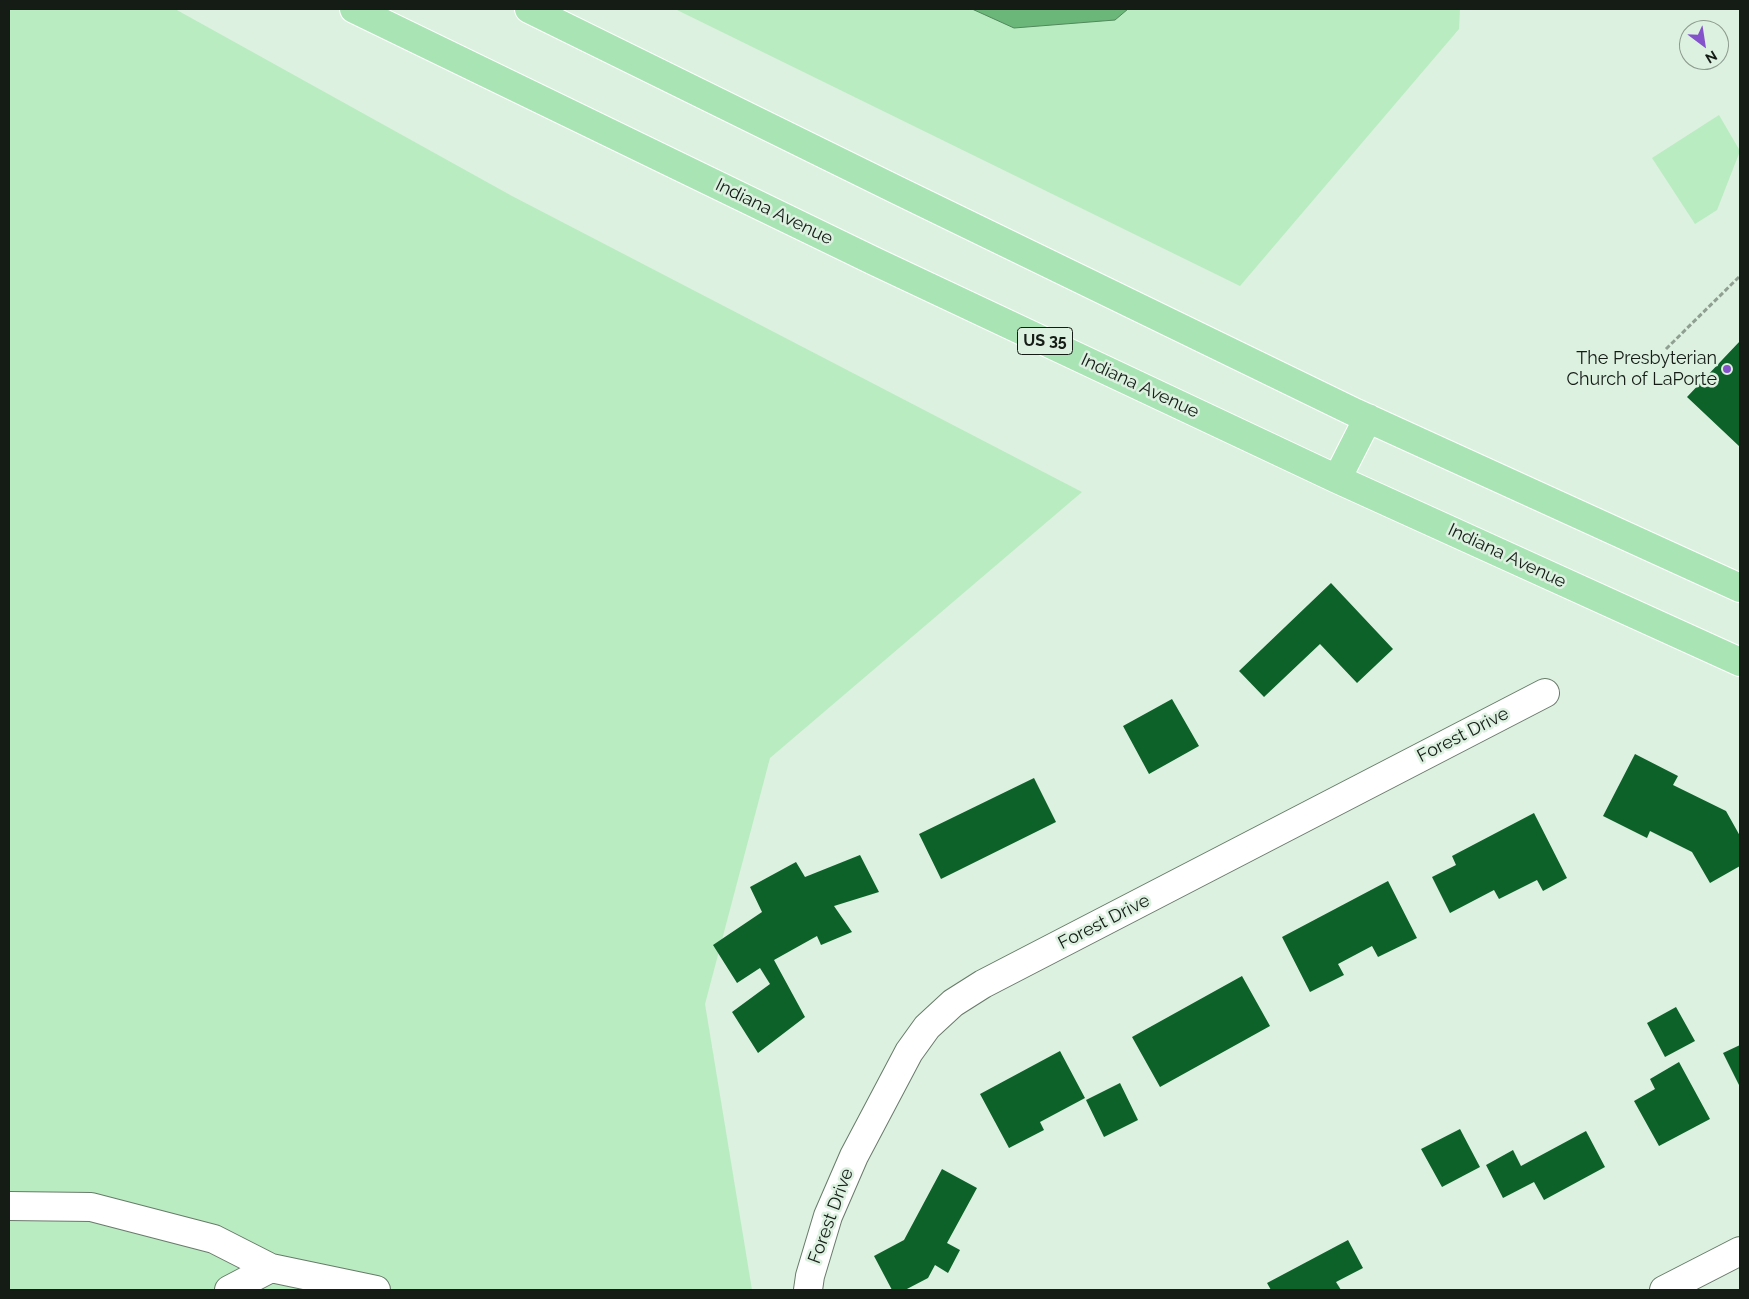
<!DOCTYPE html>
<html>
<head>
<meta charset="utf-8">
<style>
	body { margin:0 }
	#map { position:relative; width:1749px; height:1299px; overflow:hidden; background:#dcf1df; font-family:Raleway,sans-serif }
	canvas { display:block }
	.frame { position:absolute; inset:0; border:10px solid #151c16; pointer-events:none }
	.north { position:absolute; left:1679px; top:20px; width:50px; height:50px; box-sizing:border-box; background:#dcf1df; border:1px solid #8c9c8f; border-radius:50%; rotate:149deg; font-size:14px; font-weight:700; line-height:20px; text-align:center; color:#151c16 }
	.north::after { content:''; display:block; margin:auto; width:18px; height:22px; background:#8453cc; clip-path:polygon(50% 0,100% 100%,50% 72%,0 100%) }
</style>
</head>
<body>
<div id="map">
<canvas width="1749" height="1299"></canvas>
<div class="frame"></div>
<div class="north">N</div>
</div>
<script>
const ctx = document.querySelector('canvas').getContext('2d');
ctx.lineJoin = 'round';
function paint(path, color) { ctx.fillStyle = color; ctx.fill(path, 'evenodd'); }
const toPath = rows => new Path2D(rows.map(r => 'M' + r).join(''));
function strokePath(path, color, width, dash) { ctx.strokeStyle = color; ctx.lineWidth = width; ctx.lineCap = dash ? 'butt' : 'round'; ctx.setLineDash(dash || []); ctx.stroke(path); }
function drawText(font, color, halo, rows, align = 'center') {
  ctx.font = font + ' Raleway,sans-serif'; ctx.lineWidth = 5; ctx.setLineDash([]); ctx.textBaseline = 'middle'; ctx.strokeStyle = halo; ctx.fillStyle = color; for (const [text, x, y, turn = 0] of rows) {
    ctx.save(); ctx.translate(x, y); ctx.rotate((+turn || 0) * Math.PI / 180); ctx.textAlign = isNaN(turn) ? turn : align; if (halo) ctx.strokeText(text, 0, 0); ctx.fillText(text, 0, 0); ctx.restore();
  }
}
paint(toPath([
	[9,9,175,9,512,196,1082,492,770,758,705,1004,752,1290,9,1290],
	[675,9,1460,9,1459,29,1240,286],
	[1719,115,1740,151,1717,210,1695,224,1652,158]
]), '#b9ecc1');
const water = toPath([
	[972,9,1128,9,1115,20,1014,28,972,9]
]);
paint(water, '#6bb77a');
strokePath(water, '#51885c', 1);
paint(toPath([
	[1740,341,1740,447,1687,397],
	[1331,583,1393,649,1357,683,1320,644,1264,697,1239,671],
	[1172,699,1199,746,1149,774,1123,726],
	[1635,754,1678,776,1673,785,1726,811,1740,836,1740,866,1710,883,1692,852,1650,831,1647,838,1603,816],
	[1034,778,1056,822,941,879,919,834],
	[1534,813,1567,878,1543,891,1537,880,1499,899,1494,890,1450,913,1432,877,1456,865,1452,856],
	[860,855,879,892,834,906,852,932,821,945,817,936,774,960,805,1017,758,1053,732,1012,770,984,760,968,737,983,713,945,762,912,750,887,796,862,805,877],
	[1388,881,1417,938,1378,957,1372,946,1338,964,1344,975,1310,992,1282,937],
	[1242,976,1270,1026,1160,1087,1132,1037],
	[1676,1007,1695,1041,1665,1057,1647,1023],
	[1740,1045,1740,1087,1723,1053],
	[1060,1051,1085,1098,1040,1122,1044,1130,1009,1148,980,1094],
	[1679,1062,1710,1119,1659,1146,1634,1101,1655,1089,1650,1079],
	[1120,1083,1138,1120,1104,1137,1086,1100],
	[1460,1129,1480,1167,1442,1187,1421,1149],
	[1586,1131,1605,1167,1544,1200,1534,1182,1503,1198,1486,1165,1513,1150,1521,1166],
	[942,1169,977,1188,947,1243,960,1250,948,1273,935,1265,928,1278,905,1290,892,1290,874,1256,904,1240],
	[1348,1240,1363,1268,1336,1282,1341,1290,1271,1290,1267,1283]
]), '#0d622a');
const minor = toPath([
	[9,1206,91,1207,214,1239,271,1268,376,1290],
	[229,1290,271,1268],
	[808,1290,810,1276,828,1216,854,1156,909,1052,927,1027,953,1003,983,984,1545,693],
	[1664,1290,1740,1251]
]);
const major = toPath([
	[354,9,876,262,1337,479,1740,662],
	[529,9,899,191,1356,413,1740,588],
	[1337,479,1368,418]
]);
strokePath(minor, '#687a6a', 30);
strokePath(major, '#fff', 30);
strokePath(toPath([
	[1666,349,1740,276]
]), '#8f9f92', 3, [5, 2.5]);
strokePath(minor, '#fff', 28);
strokePath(major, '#a9e4b5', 28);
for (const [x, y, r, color] of [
	[1727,369,5,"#8453cc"]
]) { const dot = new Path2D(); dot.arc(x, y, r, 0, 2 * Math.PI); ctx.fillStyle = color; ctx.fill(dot); strokePath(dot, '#dcf1df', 2); }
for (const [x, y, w] of [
	[1045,341,55]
]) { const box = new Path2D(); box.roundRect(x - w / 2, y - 13.5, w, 27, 4); ctx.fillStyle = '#dcf1df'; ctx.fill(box); strokePath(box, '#151c16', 1); }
drawText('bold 16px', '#151c16', null, [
	["US 35",1045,341]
]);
drawText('18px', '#151c16', '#dcf1df', [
	["Indiana Avenue",774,212,26],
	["Indiana Avenue",1140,386,25],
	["Indiana Avenue",1507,556,25],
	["Forest Drive",1463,735,-27],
	["Forest Drive",1104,922,-27],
	["Forest Drive",831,1216,-70]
]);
drawText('18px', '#151c16', '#dcf1df', [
	["The Presbyterian",1717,359],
	["Church of LaPorte",1717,380]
], 'right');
</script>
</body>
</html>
